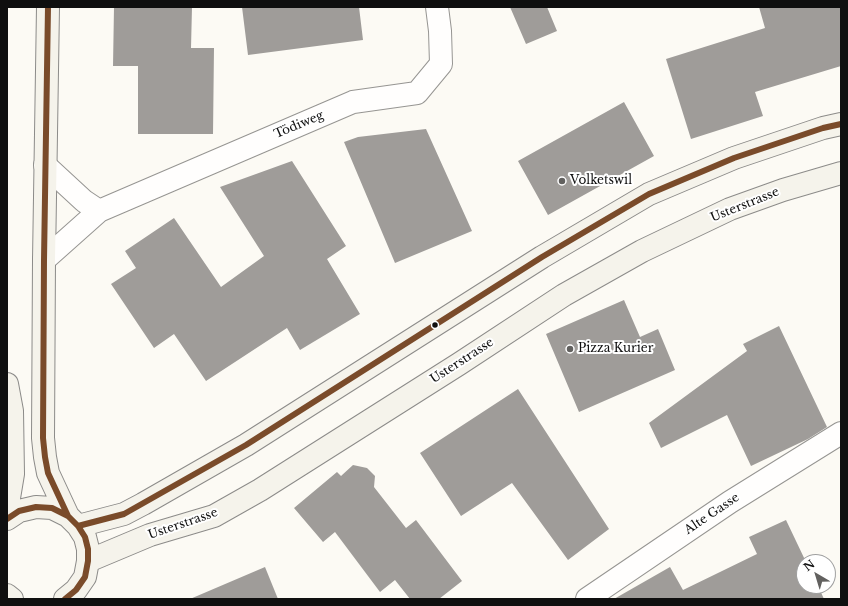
<!DOCTYPE html>
<html>
<head>
<meta charset="utf-8">
<style>
	body { margin:0 }
	#map { position:relative; width:848px; height:606px; overflow:hidden; background:#fcfaf4; font-family:"Libre Baskerville",serif }
	canvas { display:block }
	.frame { position:absolute; inset:0; border:8px solid #0f0f0f; pointer-events:none }
	.north { position:absolute; left:796px; top:554px; width:40px; height:40px; box-sizing:border-box; background:#fff; border:1px solid #9f9f9f; border-radius:50%; rotate:322deg; font-size:11px; font-weight:700; line-height:16px; text-align:center; color:#0f0f0f }
	.north::after { content:''; display:block; margin:auto; width:14px; height:18px; background:#62615f; clip-path:polygon(50% 0,100% 100%,50% 72%,0 100%) }
</style>
</head>
<body>
<div id="map">
<canvas width="848" height="606"></canvas>
<div class="frame"></div>
<div class="north">N</div>
</div>
<script>
const ctx = document.querySelector('canvas').getContext('2d');
ctx.lineJoin = 'round';
function paint(path, color) { ctx.fillStyle = color; ctx.fill(path, 'evenodd'); }
const toPath = rows => new Path2D(rows.map(r => 'M' + r).join(''));
function strokePath(path, color, width, dash) { ctx.strokeStyle = color; ctx.lineWidth = width; ctx.lineCap = dash ? 'butt' : 'round'; ctx.setLineDash(dash || []); ctx.stroke(path); }
function drawText(font, color, halo, rows, align = 'center') {
  ctx.font = font + ' "Libre Baskerville",serif'; ctx.lineWidth = 4; ctx.setLineDash([]); ctx.textBaseline = 'middle'; ctx.strokeStyle = halo; ctx.fillStyle = color; for (const [text, x, y, turn = 0] of rows) {
    ctx.save(); ctx.translate(x, y); ctx.rotate((+turn || 0) * Math.PI / 180); ctx.textAlign = isNaN(turn) ? turn : align; if (halo) ctx.strokeText(text, 0, 0); ctx.fillText(text, 0, 0); ctx.restore();
  }
}
paint(toPath([
	[114,7,192,7,191,48,214,48,213,134,138,134,138,66,113,66],
	[242,7,359,7,363,40,248,55],
	[510,7,547,7,557,31,526,44],
	[759,7,841,7,841,66,755,92,763,116,691,139,666,59,765,28],
	[624,102,654,156,548,215,518,161],
	[426,129,472,231,395,263,344,142,358,137],
	[292,161,346,246,327,259,360,314,300,350,287,328,206,381,174,334,154,348,111,284,136,268,125,251,174,218,221,287,264,256,220,187],
	[624,300,640,337,658,329,675,370,579,412,546,334],
	[779,326,827,427,808,439,751,466,727,415,661,448,649,423,747,351,743,344],
	[518,389,609,529,568,560,512,483,461,516,420,453],
	[353,465,367,468,375,476,374,487,406,528,416,520,462,581,439,599,410,599,395,580,380,592,335,532,323,542,294,508,337,472,341,476],
	[786,520,806,562,804,562,804,586,818,586,824,599,614,599,670,567,683,590,757,554,749,537],
	[265,567,278,599,190,599]
]), '#9f9c99');
const minor = toPath([
	[45,165,84,201,99,211],
	[44,260,99,211,353,102,417,93,441,64,440,31,437,7],
	[587,599,730,502,841,433]
]);
const secondary = toPath([
	[48,7,44,260,43,438,45,457,48,473,68,516],
	[7,384,12,411,13,474,7,510],
	[7,519,19,511,36,507,52,508,68,516,78,526,85,537,88,549,88,561,85,577,76,590,65,599],
	[78,526,124,514,143,504,246,445,542,257,649,194,734,158,823,128,841,124],
	[88,561,150,535,214,516,260,490,459,364,564,295,642,251,730,209,783,190,841,173],
	[7,595,12,599]
]);
strokePath(minor, '#969592', 24);
strokePath(secondary, '#8c8b89', 24);
strokePath(minor, '#fffefd', 22);
strokePath(secondary, '#f5f3eb', 22);
strokePath(toPath([
	[48,7,44,260,43,438,45,457,48,473,68,516],
	[7,519,19,511,36,507,52,508,68,516,78,526,85,537,88,549,88,561,85,577,76,590,65,599],
	[78,526,124,514,246,445,542,257,649,194,734,158,823,128,841,124]
]), '#7a4b2a', 6);
for (const [x, y, r, color] of [
	[562,181,4,"#62615f"],
	[435,325,3.5,"#0f0f0f"],
	[570,349,4,"#62615f"]
]) { const dot = new Path2D(); dot.arc(x, y, r, 0, 2 * Math.PI); ctx.fillStyle = color; ctx.fill(dot); strokePath(dot, '#fff', 1.5); }
drawText('12px', '#0f0f0f', '#fff', [
	["Tödiweg",299,125,-23],
	["Usterstrasse",745,205,-22],
	["Usterstrasse",462,361,-33],
	["Alte Gasse",712,514,-34],
	["Usterstrasse",183,524,-19]
]);
drawText('12px', '#0f0f0f', '#fff', [
	["Volketswil",570,181],
	["Pizza Kurier",578,349]
], 'left');
</script>
</body>
</html>
